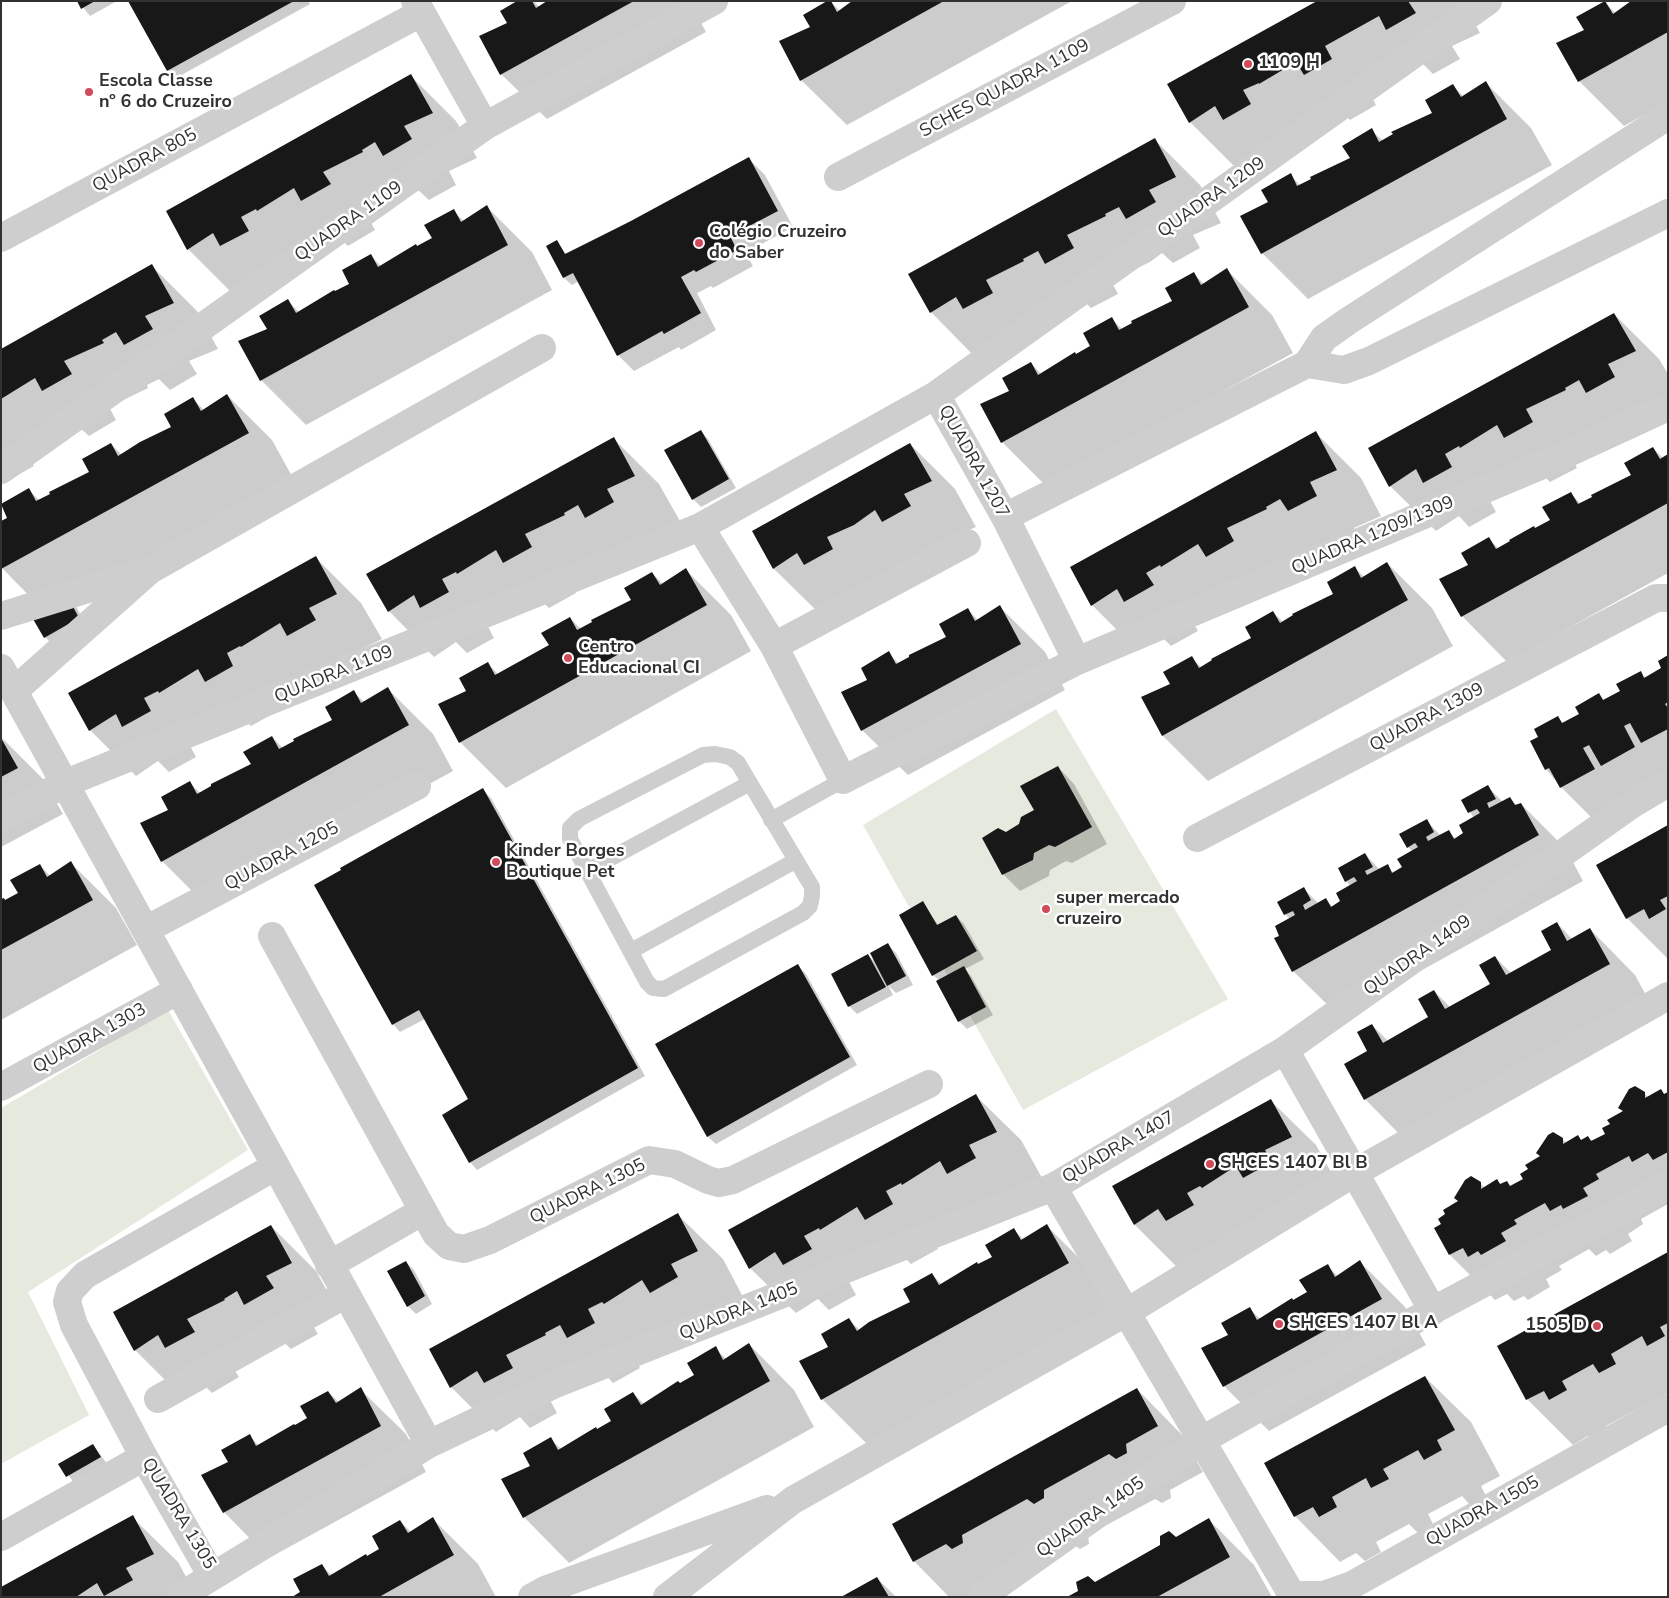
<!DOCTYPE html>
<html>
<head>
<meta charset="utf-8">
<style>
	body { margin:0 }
	#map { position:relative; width:1669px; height:1598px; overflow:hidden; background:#fff; font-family:"Nunito Sans",sans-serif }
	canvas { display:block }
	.frame { position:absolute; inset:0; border:2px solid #313131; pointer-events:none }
</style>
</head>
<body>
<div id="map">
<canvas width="1669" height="1598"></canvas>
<div class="frame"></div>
</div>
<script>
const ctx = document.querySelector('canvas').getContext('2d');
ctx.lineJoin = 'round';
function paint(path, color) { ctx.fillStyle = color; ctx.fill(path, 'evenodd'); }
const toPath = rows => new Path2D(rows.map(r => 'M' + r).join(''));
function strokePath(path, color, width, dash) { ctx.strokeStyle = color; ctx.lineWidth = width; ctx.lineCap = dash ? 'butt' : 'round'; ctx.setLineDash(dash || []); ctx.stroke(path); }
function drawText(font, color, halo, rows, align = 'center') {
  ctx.font = font + ' "Nunito Sans",sans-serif'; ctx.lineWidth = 5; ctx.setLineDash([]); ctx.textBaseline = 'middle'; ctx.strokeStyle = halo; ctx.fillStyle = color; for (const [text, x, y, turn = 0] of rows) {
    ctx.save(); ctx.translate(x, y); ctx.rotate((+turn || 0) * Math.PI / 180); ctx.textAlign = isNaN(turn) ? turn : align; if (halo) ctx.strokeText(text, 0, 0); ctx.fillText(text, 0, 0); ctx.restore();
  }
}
paint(toPath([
	[1056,709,1228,999,1023,1110,863,825],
	[168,1010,248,1150,28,1292,89,1415,1,1464,1,1108]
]), '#e5e9de');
paint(toPath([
	[78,1,117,1,90,16],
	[130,1,308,1,310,4,176,78,168,70],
	[520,1,534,1,539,7,550,1,689,1,706,32,547,119,501,74,509,24],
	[830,1,840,11,857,1,1072,1,847,125,801,80,811,28],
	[1320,1,1462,1,1480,33,1452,46,1460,59,1433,74,1422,63,1369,92,1376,105,1350,120,1339,109,1235,167,1190,122],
	[1668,1,1668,102,1624,126,1579,81,1585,31,1605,2,1616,14],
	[411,76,456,121,477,158,449,171,456,185,429,200,417,189,368,217,375,230,348,246,337,235,234,295,188,249,167,212],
	[1486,83,1531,128,1552,165,1308,299,1262,253,1242,216,1270,203,1290,175,1301,186,1351,158,1371,130,1383,141,1434,113,1453,86,1464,97],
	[1155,140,1200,185,1221,223,1193,235,1200,248,1173,263,1162,253,1150,262,1111,281,1118,294,1091,308,1081,298,976,358,931,312,910,275],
	[748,158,765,175,793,227,745,253,753,266,713,288,711,286,697,293,716,330,681,350,679,347,634,371,618,355,579,281,572,285,564,278,547,247,556,241,567,255],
	[487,207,532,252,552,290,306,425,261,380,268,330,288,301,299,312,351,284,371,256,382,267,434,239,453,211,464,221],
	[152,266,197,311,218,349,189,361,197,374,170,390,159,379,147,385,148,388,109,407,116,420,89,436,77,425,27,452,34,466,7,481,1,475,1,350],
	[1227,270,1272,315,1293,353,1047,487,1002,442,1011,391,1031,363,1041,374,1092,347,1112,319,1123,330,1156,309,1158,310,1174,302,1194,274,1204,284],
	[1614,314,1659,359,1668,374,1668,402,1571,455,1577,468,1550,482,1540,472,1489,499,1496,512,1469,527,1459,516,1436,531,1390,486,1370,449],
	[227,395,272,440,293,478,70,601,77,608,86,626,53,645,45,637,46,613,1,567,9,518,29,490,40,501,91,473,111,444,122,455,173,427,193,399,204,410],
	[701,431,708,439,736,488,701,507,693,499],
	[1316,433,1361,478,1381,516,1354,528,1362,541,1190,618,1198,631,1171,646,1160,635,1137,650,1092,605],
	[614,439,659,484,680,521,569,579,576,593,549,608,538,597,487,625,494,638,467,653,456,642,434,657,389,611],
	[910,444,955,489,976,527,948,539,820,614,774,569,753,531],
	[1653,448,1663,458,1668,455,1668,573,1507,662,1462,616,1470,565,1489,539,1499,549,1551,520,1571,494,1581,504,1633,475],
	[316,558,361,603,382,639,353,653,278,711,251,726,240,716,189,744,196,757,169,772,158,761,136,776,90,730,70,693],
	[1387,563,1432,608,1453,646,1208,781,1163,736,1143,698,1172,684,1191,657,1202,668,1253,639,1273,612,1283,622,1335,594,1355,568,1364,577],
	[686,570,731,615,751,651,506,788,460,742,439,705,468,691,488,664,498,674,550,646,570,618,581,629,633,601,652,573,663,584],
	[1000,607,1045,652,1065,690,908,775,862,730,869,680,889,653,899,664,947,638,968,610,978,620],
	[1668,657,1668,770,1606,832,1561,787,1546,769,1539,737,1558,718,1564,724,1580,714,1599,695,1605,701,1622,692,1640,672,1646,678,1663,669],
	[387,688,433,734,453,771,207,906,162,861,170,810,190,783,200,793,252,765,272,737,283,748,295,741,295,739,334,720,354,692,365,703],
	[1,737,43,779,63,814,1,847],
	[1058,767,1074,784,1107,844,1072,863,1066,861,1050,870,1049,876,1020,891,1003,874,983,838,1006,833,1020,825,1035,810],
	[1488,787,1503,802,1510,798,1517,806,1521,804,1566,849,1583,881,1339,1016,1293,971,1275,939,1281,936,1290,919,1285,914,1303,888,1319,904,1326,900,1333,907,1342,902,1351,886,1346,881,1365,854,1380,870,1387,866,1394,873,1404,868,1413,852,1408,847,1426,820,1441,836,1449,832,1456,839,1465,834,1474,818,1463,801],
	[483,790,491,798,645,1076,477,1170,470,1162,469,1100,425,1019,400,1032,393,1024],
	[1668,826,1668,959,1627,918],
	[71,863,116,908,137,945,1,1020,1,901,5,901,20,893,40,865,50,876],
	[922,903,939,926,956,916,964,924,984,959,965,969,971,976,993,1015,967,1029,959,1021,940,981,933,975],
	[1557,923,1572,939,1590,929,1635,975,1654,1010,1410,1145,1365,1099,1372,1025,1388,1041,1430,1018,1434,991,1450,1007,1491,984,1495,957,1511,973,1553,950],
	[888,945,896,953,913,985,896,993,888,985,893,995,857,1014,849,1006,868,955,876,963],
	[798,966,806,974,857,1065,716,1144,708,1137,656,1045],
	[1644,1093,1649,1098,1668,1093,1668,1204,1641,1219,1643,1224,1628,1234,1632,1241,1610,1254,1606,1250,1596,1256,1589,1249,1559,1266,1562,1270,1546,1279,1550,1287,1528,1300,1524,1296,1514,1301,1507,1294,1495,1300,1450,1255,1436,1229,1442,1225,1459,1202,1480,1183,1485,1188,1497,1181,1502,1185,1511,1187,1525,1179,1541,1157,1537,1153,1562,1139,1567,1143,1578,1137,1582,1141,1588,1137,1593,1141,1606,1134,1611,1124,1624,1112,1619,1108],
	[975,1095,1021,1140,1042,1178,930,1237,938,1249,911,1264,900,1253,849,1282,856,1295,829,1310,818,1299,796,1313,750,1268,729,1231],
	[1270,1100,1316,1145,1337,1183,1180,1270,1135,1225,1114,1187],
	[677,1214,723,1259,743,1297,633,1355,640,1368,613,1383,602,1371,550,1400,557,1413,530,1428,520,1417,496,1432,451,1387],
	[271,1226,316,1271,337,1309,310,1321,318,1334,291,1349,279,1338,231,1365,239,1377,212,1393,201,1382,180,1395,135,1350],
	[1047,1226,1092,1271,1113,1309,867,1444,822,1399,830,1347,849,1320,860,1330,912,1302,932,1274,942,1285,994,1257,1014,1230,1024,1240],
	[1668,1254,1668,1393,1606,1426,1612,1435,1596,1444,1588,1436,1573,1445,1527,1399,1498,1347],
	[406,1262,414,1270,432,1304,416,1314,408,1306],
	[1360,1262,1405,1307,1426,1345,1269,1431,1224,1386,1230,1336,1250,1309,1260,1319,1308,1293,1327,1266,1338,1276],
	[749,1344,794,1390,814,1427,569,1563,524,1517,532,1466,551,1439,562,1450,613,1421,633,1393,644,1404,696,1376,715,1348,726,1359],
	[1425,1377,1471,1422,1500,1476,1481,1486,1486,1496,1470,1505,1462,1496,1428,1514,1433,1524,1418,1533,1409,1524,1376,1542,1381,1552,1365,1561,1356,1553,1340,1562,1295,1516],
	[360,1389,406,1434,426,1472,269,1558,224,1512,230,1462,250,1436,259,1446,309,1419,328,1392,339,1402],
	[1137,1389,1182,1435,1203,1472,1170,1490,1171,1498,1162,1503,1155,1499,1088,1535,1089,1544,1080,1549,1073,1544,977,1597,949,1597,914,1561],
	[93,1445,108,1465,75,1484,60,1464],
	[132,1517,178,1562,197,1597,1,1597],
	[433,1519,478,1564,496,1597,294,1597,302,1593,322,1565,332,1576,380,1549,400,1521,411,1532],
	[1209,1520,1254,1565,1272,1597,1069,1597],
	[877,1578,896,1597,843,1597]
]), '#0003');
paint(toPath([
	[77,1,95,1,81,9],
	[128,1,294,1,167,71],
	[517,1,532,1,536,8,547,1,634,1,500,75,479,36,507,23,500,11],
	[827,1,831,1,837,12,852,1,944,1,800,81,779,41,810,27,803,15],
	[1317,1,1408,1,1416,13,1386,30,1379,16,1325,46,1332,59,1304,75,1296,62,1259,84,1259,83,1243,90,1251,104,1223,120,1215,106,1189,123,1167,84],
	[1605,1,1613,14,1631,1,1668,1,1668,32,1578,82,1556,43,1584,30,1576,17],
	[411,74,433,113,404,126,412,139,383,156,375,142,362,150,363,152,323,172,331,184,301,201,294,188,257,211,256,209,241,217,249,231,220,246,213,233,187,250,166,211],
	[1486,81,1507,119,1261,254,1240,216,1268,202,1261,190,1291,173,1297,186,1311,179,1310,177,1350,158,1342,146,1372,128,1379,142,1393,134,1391,132,1432,113,1425,100,1453,84,1461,97],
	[1155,138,1176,177,1149,190,1156,202,1126,219,1119,207,1105,214,1106,216,1067,235,1074,248,1045,264,1038,251,1023,259,1024,261,986,280,993,293,963,309,956,297,930,313,908,274],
	[749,157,778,211,730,236,737,250,696,272,694,270,681,277,701,313,664,334,662,331,617,356,573,273,563,278,546,246,557,240,565,254,631,221],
	[487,205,508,245,260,381,238,341,267,329,259,316,288,299,296,313,334,290,335,291,349,284,342,270,371,254,378,267,416,244,417,246,432,238,424,225,454,209,461,222],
	[152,264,174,303,145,316,153,329,124,345,116,332,102,340,104,343,64,361,72,374,42,391,35,378,1,399,1,349],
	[1227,268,1249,307,1001,443,980,404,1009,391,1002,378,1031,362,1038,375,1075,352,1076,354,1090,346,1083,333,1112,317,1119,330,1132,323,1131,321,1172,301,1165,288,1194,272,1201,285],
	[1614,313,1636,351,1608,364,1615,377,1586,393,1579,380,1565,388,1566,390,1526,409,1533,422,1504,438,1497,425,1460,448,1459,446,1445,454,1452,467,1423,483,1416,469,1389,487,1368,448],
	[227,394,249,433,1,569,1,521,7,518,1,504,29,488,36,501,50,494,49,492,89,472,82,459,111,443,118,456,140,442,171,427,164,414,193,397,201,411],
	[701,430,729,479,692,500,664,450],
	[1316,431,1337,470,1310,482,1317,496,1288,511,1280,499,1266,507,1267,509,1227,528,1234,541,1206,557,1198,544,1161,567,1160,565,1146,573,1154,585,1124,602,1117,589,1091,606,1070,567],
	[614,437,635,476,607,489,614,502,585,518,578,505,564,513,565,515,525,534,532,547,503,563,496,550,457,574,456,572,442,579,449,592,420,608,414,595,388,612,366,574],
	[910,443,932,481,904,494,911,506,882,522,875,510,854,525,827,537,833,549,804,565,797,553,773,569,752,531],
	[1653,447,1660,459,1668,454,1668,503,1461,617,1439,579,1468,565,1461,553,1489,537,1496,549,1510,541,1509,540,1534,526,1535,528,1550,520,1542,507,1571,492,1578,504,1592,497,1591,495,1631,475,1624,463],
	[316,556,337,594,309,608,316,620,287,636,280,623,241,647,240,646,227,653,233,666,205,682,198,669,159,693,158,691,144,698,151,711,122,727,116,714,89,731,68,693],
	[1387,562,1408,600,1162,736,1141,697,1170,684,1163,672,1192,656,1199,668,1212,660,1211,659,1251,638,1245,627,1273,611,1280,623,1293,615,1292,614,1333,594,1327,582,1355,566,1361,578],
	[686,568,707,605,459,743,438,704,466,691,459,678,488,662,495,675,549,645,541,633,570,617,577,630,592,622,591,620,631,600,624,588,652,572,660,585],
	[69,599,79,618,44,638,33,619],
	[1000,605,1021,644,861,731,841,692,867,680,861,668,889,651,896,664,909,657,909,655,946,637,939,624,968,608,975,621],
	[1668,655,1668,702,1665,704,1668,708,1668,729,1641,743,1630,723,1624,726,1635,747,1601,766,1589,745,1583,748,1595,769,1560,788,1549,768,1545,770,1530,741,1538,737,1534,729,1558,716,1562,723,1579,714,1575,707,1599,693,1603,700,1620,691,1616,684,1641,671,1644,678,1661,668,1658,661],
	[388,687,409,725,161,862,140,823,168,810,161,797,190,781,197,794,211,786,211,784,251,764,243,752,272,736,279,749,294,741,293,739,332,720,325,707,354,690,361,703],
	[1,738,18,768,1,777],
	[1058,766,1092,827,1055,847,1049,845,1034,853,1033,860,1002,875,982,838,998,828,1006,832,1019,824,1021,817,1034,810,1020,786],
	[1488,785,1496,799,1487,803,1489,808,1510,797,1515,805,1521,803,1539,835,1292,972,1274,938,1279,936,1275,926,1295,915,1293,911,1284,915,1277,902,1304,887,1311,900,1303,905,1305,910,1326,898,1331,907,1340,901,1336,893,1357,881,1354,877,1345,882,1338,868,1365,853,1373,867,1365,871,1367,875,1388,864,1392,873,1402,867,1397,859,1418,847,1415,843,1407,848,1399,834,1427,819,1434,832,1426,837,1428,841,1449,830,1454,839,1463,833,1459,825,1480,813,1477,809,1468,813,1461,800],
	[483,788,638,1068,469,1163,442,1115,468,1099,419,1010,392,1025,314,885,341,870,340,868],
	[1668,825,1668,896,1660,900,1666,909,1649,919,1644,909,1626,919,1596,865],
	[71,861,93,900,1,950,1,899,4,898,5,900,18,893,10,880,40,864,47,877],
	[923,901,937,925,956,915,977,951,932,976,899,915],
	[1557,922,1567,941,1590,928,1610,964,1364,1100,1344,1064,1367,1051,1357,1032,1372,1024,1383,1043,1428,1017,1418,999,1434,990,1445,1009,1490,984,1479,965,1495,956,1506,975,1551,950,1541,931],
	[888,943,906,976,887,986,870,953],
	[868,954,886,987,848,1007,831,974],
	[798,964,850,1057,707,1137,655,1044],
	[964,966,986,1007,958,1022,936,981],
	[1635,1086,1645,1092,1645,1098,1661,1089,1664,1094,1668,1092,1668,1152,1653,1160,1648,1153,1632,1162,1629,1156,1596,1174,1599,1179,1583,1188,1588,1196,1563,1209,1561,1205,1550,1211,1545,1203,1514,1220,1517,1224,1501,1233,1506,1241,1481,1255,1478,1251,1468,1257,1463,1248,1449,1255,1434,1228,1441,1224,1438,1219,1445,1214,1443,1210,1458,1201,1454,1198,1465,1180,1471,1176,1481,1182,1481,1189,1497,1179,1500,1184,1507,1181,1510,1186,1523,1179,1520,1174,1528,1169,1525,1165,1540,1156,1536,1153,1548,1135,1553,1132,1563,1138,1563,1144,1578,1135,1581,1140,1588,1136,1591,1141,1605,1134,1602,1128,1610,1124,1607,1120,1623,1111,1618,1108,1629,1089],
	[976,1094,997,1132,969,1145,976,1158,947,1174,940,1161,902,1185,901,1183,886,1191,893,1204,865,1220,857,1207,820,1230,819,1228,804,1236,812,1249,783,1265,775,1252,749,1269,728,1230],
	[1271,1099,1292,1137,1265,1150,1272,1162,1243,1178,1236,1166,1202,1188,1200,1186,1187,1193,1194,1205,1166,1221,1158,1209,1134,1225,1112,1186],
	[678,1213,698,1251,671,1264,678,1277,650,1293,642,1280,604,1304,602,1302,588,1309,595,1323,567,1338,560,1325,545,1333,546,1335,506,1355,513,1368,484,1383,477,1371,450,1388,429,1349],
	[1047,1224,1069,1263,821,1400,799,1361,828,1347,821,1334,849,1318,857,1331,869,1322,910,1302,903,1289,932,1273,939,1285,977,1262,978,1264,992,1257,985,1245,1014,1228,1021,1240],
	[271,1225,292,1263,266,1276,274,1288,244,1305,237,1291,224,1299,225,1300,187,1319,195,1332,165,1348,158,1335,134,1351,113,1312],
	[1668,1252,1668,1323,1660,1327,1665,1336,1647,1346,1642,1336,1611,1354,1616,1364,1599,1373,1593,1364,1562,1381,1567,1390,1549,1400,1544,1391,1526,1400,1497,1346],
	[1360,1260,1382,1299,1223,1387,1201,1348,1228,1335,1221,1323,1250,1307,1257,1320,1292,1298,1293,1300,1307,1292,1299,1280,1328,1264,1335,1277],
	[406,1261,425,1296,407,1307,387,1271],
	[749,1343,770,1381,523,1518,501,1479,530,1466,523,1453,551,1437,558,1450,596,1427,597,1429,611,1421,604,1409,633,1392,641,1405,678,1381,680,1383,694,1375,687,1363,716,1346,723,1360],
	[1425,1376,1455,1430,1437,1440,1442,1450,1424,1460,1418,1450,1383,1469,1389,1479,1371,1488,1366,1478,1332,1497,1337,1507,1319,1517,1313,1507,1294,1517,1264,1463],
	[361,1387,381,1426,223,1513,201,1475,228,1462,221,1450,250,1434,256,1446,294,1424,295,1425,307,1418,300,1406,328,1391,336,1403],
	[1137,1388,1158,1426,1126,1444,1127,1453,1116,1459,1109,1454,1044,1490,1044,1498,1034,1504,1027,1499,962,1535,963,1543,952,1549,946,1544,913,1562,892,1524],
	[93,1444,101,1457,66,1477,58,1464],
	[133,1515,154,1554,126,1568,133,1580,104,1596,97,1583,76,1597,1,1597,1,1587],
	[433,1517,454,1555,379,1597,292,1597,300,1592,293,1579,322,1564,329,1576,366,1554,367,1556,379,1549,372,1536,400,1520,408,1533],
	[1209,1518,1230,1557,1157,1597,1067,1597,1078,1591,1076,1582,1088,1576,1095,1582,1160,1545,1160,1536,1169,1531,1176,1537],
	[877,1577,889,1597,841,1597]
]), '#181818');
strokePath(toPath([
	[715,754,730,757,738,763,812,887,812,896,810,906,803,913,664,989,653,988,647,982,570,839,570,828,579,819,703,755,715,754],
	[771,820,843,780],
	[587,871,750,783],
	[631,951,795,861]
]), '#cecece', 16);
strokePath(toPath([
	[415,1,485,126],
	[838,177,1172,1],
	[1,238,421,13],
	[1307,364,1344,370,1369,361,1668,213],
	[936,395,1005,517,1077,661],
	[1,470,485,126,714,1],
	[1005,517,1307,364,1324,338,1348,321,1668,116],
	[700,527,774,646,843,780,1077,661,1540,466,1668,407],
	[1,616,143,572],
	[774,646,967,543],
	[1,668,429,1444],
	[14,691,150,570,542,348],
	[1,817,66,783,700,527,936,395,1488,1],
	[1197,838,1656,598,1668,598],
	[147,929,417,786],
	[272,936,436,1234,449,1246,464,1249,490,1240,649,1160,675,1164,708,1180,719,1183,733,1180,929,1084],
	[1285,1050,1433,1311],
	[1,1087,179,990],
	[1053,1187,1292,1595,1324,1595,1352,1585,1668,1408],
	[329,1265,423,1211],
	[158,1399,346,1294],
	[1,1537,144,1457],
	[212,1576,144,1457,74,1325,67,1302,70,1291,85,1275,276,1166],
	[179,1597,429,1444,553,1385,1053,1187,1285,1050,1631,805,1668,783],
	[532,1597,545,1590,767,1509],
	[667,1597,793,1500,1127,1312,1354,1173,1668,996],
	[981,1597,1202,1440,1413,1321,1668,1185]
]), '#cecece', 28);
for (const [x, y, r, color] of [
	[1248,64,5,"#d14a5b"],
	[89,92,5,"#d14a5b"],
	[699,243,5,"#d14a5b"],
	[568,658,5,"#d14a5b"],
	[496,862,5,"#d14a5b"],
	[1046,909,5,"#d14a5b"],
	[1210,1164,5,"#d14a5b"],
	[1279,1324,5,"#d14a5b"],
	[1597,1326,5,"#d14a5b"]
]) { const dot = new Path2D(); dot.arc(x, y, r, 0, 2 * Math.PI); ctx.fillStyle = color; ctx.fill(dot); strokePath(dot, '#fff', 2); }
drawText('bold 18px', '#313131', '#fff', [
	["1109 H",1258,64],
	["Escola Classe",99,82],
	["nº 6 do Cruzeiro",99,103],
	["Colégio Cruzeiro",709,233],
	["do Saber",709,254],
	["Centro",578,648],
	["Educacional CI",578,669],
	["Kinder Borges",506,852],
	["Boutique Pet",506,873],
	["super mercado",1056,899],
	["cruzeiro",1056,920],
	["SHCES 1407 Bl B",1220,1164],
	["SHCES 1407 Bl A",1289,1324],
	["1505 D",1587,1326,"right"]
], 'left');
drawText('18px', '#313131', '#fff', [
	["SCHES QUADRA 1109",1005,89,-28],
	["QUADRA 805",145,161,-28],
	["QUADRA 1209",1212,198,-35],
	["QUADRA 1109",349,222,-35],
	["QUADRA 1207",973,462,61],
	["QUADRA 1209/1309",1373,536,-23],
	["QUADRA 1109",334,675,-22],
	["QUADRA 1309",1427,718,-28],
	["QUADRA 1205",282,857,-28],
	["QUADRA 1409",1418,956,-35],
	["QUADRA 1303",90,1039,-29],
	["QUADRA 1407",1119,1148,-30],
	["QUADRA 1305",588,1192,-26],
	["QUADRA 1405",739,1312,-22],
	["QUADRA 1505",1483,1512,-29],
	["QUADRA 1305",178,1514,59],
	["QUADRA 1405",1091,1518,-35]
]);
</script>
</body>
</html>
